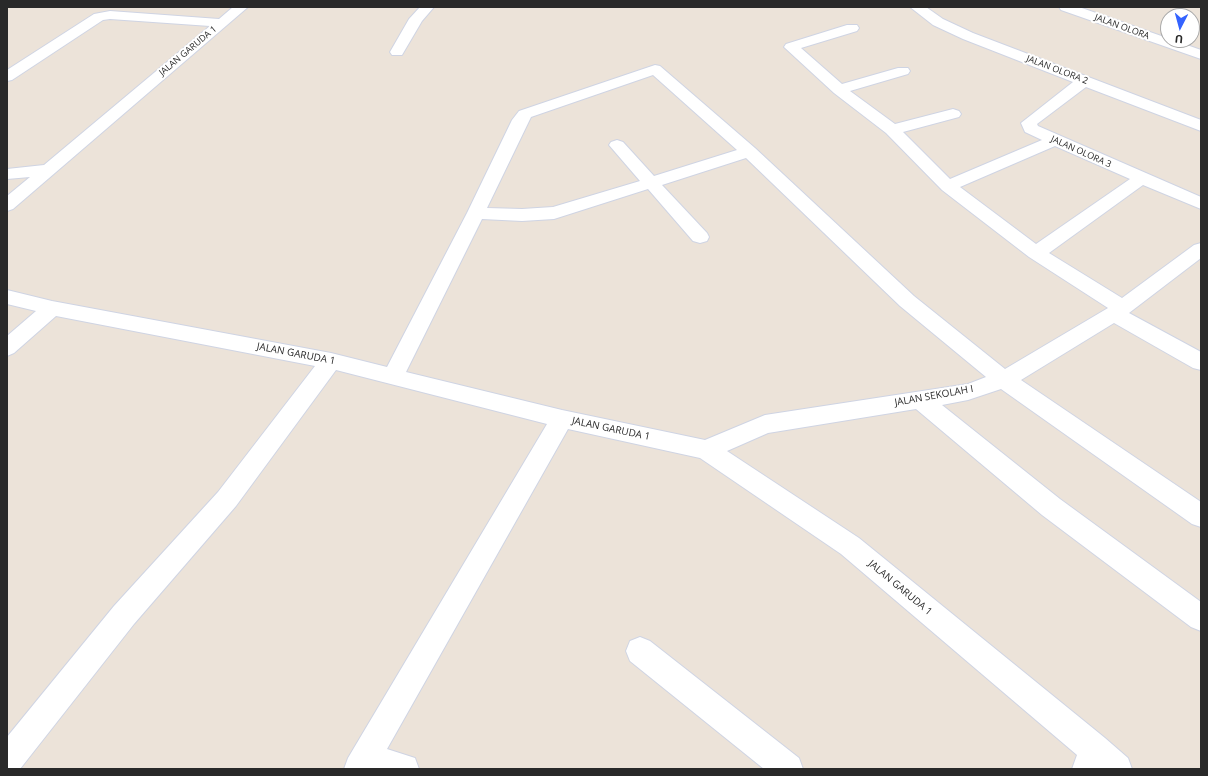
<!DOCTYPE html>
<html>
<head>
<meta charset="utf-8">
<style>
	body { margin:0 }
	#map { position:relative; width:1208px; height:776px; overflow:hidden; background:#ece3d9; font-family:"Open Sans",sans-serif }
	canvas { display:block }
	.frame { position:absolute; inset:0; border:8px solid #292929; pointer-events:none }
	.north { position:absolute; left:1160px; top:8px; width:40px; height:40px; box-sizing:border-box; background:#fff; border:1px solid #a9a9a9; border-radius:50%; rotate:186deg; font-size:11px; font-weight:700; line-height:16px; text-align:center; color:#292929 }
	.north::after { content:''; display:block; margin:auto; width:14px; height:18px; background:#3463ff; clip-path:polygon(50% 0,100% 100%,50% 72%,0 100%) }
</style>
</head>
<body>
<div id="map">
<canvas width="1208" height="776"></canvas>
<div class="frame"></div>
<div class="north">U</div>
</div>
<script>
const ctx = document.querySelector('canvas').getContext('2d');
ctx.lineJoin = 'round';
const toPath = rows => new Path2D(rows.map(r => 'M' + r).join(''));
function strokePath(path, color, width, dash) { ctx.strokeStyle = color; ctx.lineWidth = width; ctx.lineCap = dash ? 'butt' : 'round'; ctx.setLineDash(dash || []); ctx.stroke(path); }
function paint(path, color) { ctx.fillStyle = color; ctx.fill(path, 'evenodd'); }
function drawText(font, color, halo, rows, align = 'center') {
  ctx.font = font + ' "Open Sans",sans-serif'; ctx.lineWidth = 4; ctx.setLineDash([]); ctx.textBaseline = 'middle'; ctx.strokeStyle = halo; ctx.fillStyle = color; for (const [text, x, y, turn = 0] of rows) {
    ctx.save(); ctx.translate(x, y); ctx.rotate((+turn || 0) * Math.PI / 180); ctx.textAlign = isNaN(turn) ? turn : align; if (halo) ctx.strokeText(text, 0, 0); ctx.fillText(text, 0, 0); ctx.restore();
  }
}
const minor = toPath([
	[233,7,248,7,13,209,7,211,7,196,30,177,7,179,7,169,44,165,210,26,110,19,103,20,12,80,7,81,7,70,94,14,110,11,219,19,233,7],
	[420,7,434,7,422,21,402,55,392,55,390,52,409,19,420,7],
	[910,7,926,7,943,19,973,33,1201,120,1201,131,1086,87,1037,124,1038,126,1201,197,1201,209,1143,185,1049,253,1122,298,1194,245,1201,243,1201,258,1129,313,1201,352,1201,370,1193,368,1114,323,1021,380,1201,502,1201,527,1192,524,1001,389,968,400,942,405,1060,499,1201,602,1201,631,1191,627,1042,515,916,409,768,433,727,451,859,538,1105,738,1128,758,1132,769,1072,769,1077,755,841,554,700,458,568,429,387,749,415,758,419,769,344,769,348,758,547,424,336,370,236,506,134,624,20,769,7,769,7,737,114,606,218,492,315,366,56,316,14,353,7,356,7,336,36,311,7,304,7,290,52,301,331,353,387,367,467,213,512,120,519,111,655,65,660,66,755,148,914,296,1005,369,1108,308,1029,257,942,190,886,133,834,93,784,47,786,44,847,25,857,25,859,28,857,31,801,48,842,84,898,68,908,68,910,71,908,74,850,91,895,124,953,109,959,111,961,114,959,117,903,132,950,179,1042,140,1025,132,1021,123,1073,82,963,39,933,25,910,7],
	[653,75,737,150,654,176,623,142,617,140,611,142,609,145,640,181,553,207,522,209,487,208,531,117,653,75],
	[1055,146,1130,179,1036,244,960,187,1055,146],
	[746,158,900,306,986,377,968,384,765,415,705,440,562,410,406,372,482,219,522,221,554,219,648,189,693,241,700,243,707,241,709,237,707,233,662,185,746,158],
	[1059,7,1079,7,1201,50,1201,59,1061,10,1059,7],
	[640,637,650,641,799,758,803,769,764,769,630,661,626,651,630,641,640,637]
]);
strokePath(minor, '#cfd4e3', 2);
paint(minor, '#fff');
drawText('9px', '#292929', '#fff', [
	["JALAN OLORA",1122,27,20],
	["JALAN GARUDA 1",188,51,-40],
	["JALAN OLORA 2",1057,70,21],
	["JALAN OLORA 3",1081,152,24]
]);
drawText('10px', '#292929', '#fff', [
	["JALAN GARUDA 1",296,354,11],
	["JALAN SEKOLAH I",934,396,-10],
	["JALAN GARUDA 1",611,429,12],
	["JALAN GARUDA 1",900,588,40]
]);
</script>
</body>
</html>
